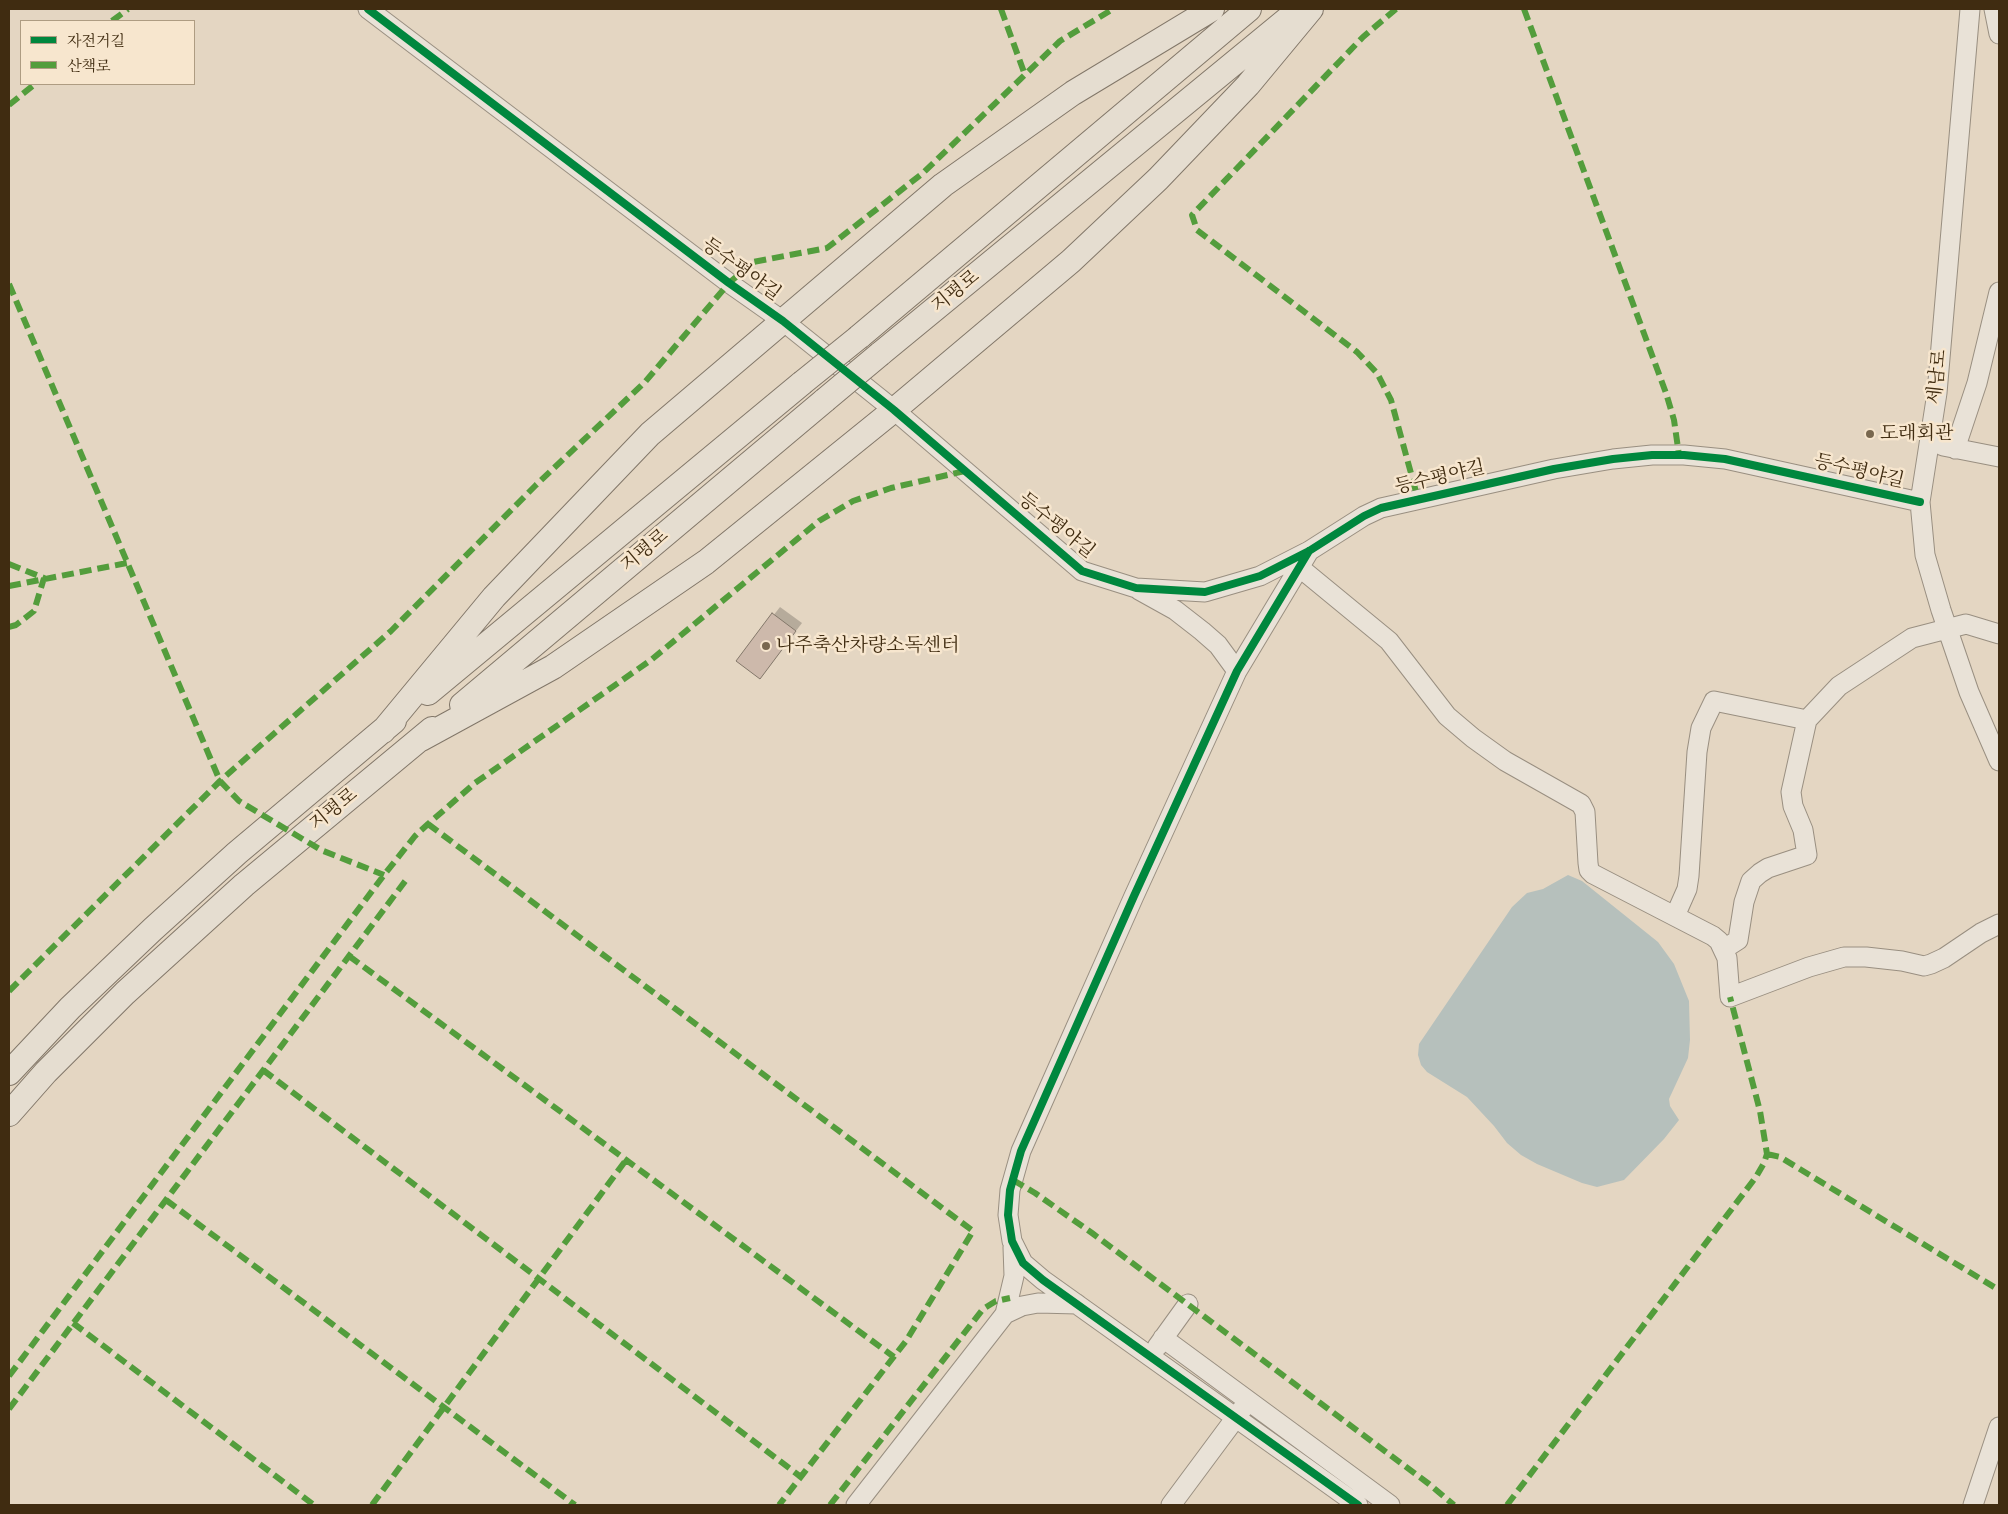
<!DOCTYPE html>
<html>
<head>
<meta charset="utf-8">
<style>
	body { margin:0 }
	#map { position:relative; width:2008px; height:1514px; overflow:hidden; background:#e4d6c2; font-family:Alegreya,"Noto Serif KR",serif }
	canvas { display:block }
	.frame { position:absolute; inset:0; border:10px solid #402c11; pointer-events:none }
	.legend { position:absolute; left:20px; top:20px; width:175px; height:65px; box-sizing:border-box; background:#f7e6ce; border:1px solid #ae9c82; margin:0; padding:6px 9px; list-style:none; font-size:15px; color:#402c11 }
	.legend li { display:flex; align-items:center; gap:10px; height:25px }
	.legend b { width:25px; border:1px solid #ae9c82 }
</style>
</head>
<body>
<div id="map">
<canvas width="2008" height="1514"></canvas>
<div class="frame"></div>
<ul class="legend">
<li><b style="height:6px;background:#00873e"></b>자전거길</li>
<li><b style="height:6px;background:#539d3c"></b>산책로</li>
</ul>
</div>
<script>
const ctx = document.querySelector('canvas').getContext('2d');
ctx.lineJoin = 'round';
function paint(path, color) { ctx.fillStyle = color; ctx.fill(path, 'evenodd'); }
const toPath = rows => new Path2D(rows.map(r => 'M' + r).join(''));
function strokePath(path, color, width, dash) { ctx.strokeStyle = color; ctx.lineWidth = width; ctx.lineCap = dash ? 'butt' : 'round'; ctx.setLineDash(dash || []); ctx.stroke(path); }
function drawText(font, color, halo, rows, align = 'center') {
  ctx.font = font + ' Alegreya,"Noto Serif KR",serif'; ctx.lineWidth = 5; ctx.setLineDash([]); ctx.textBaseline = 'middle'; ctx.strokeStyle = halo; ctx.fillStyle = color; for (const [text, x, y, turn = 0] of rows) {
    ctx.save(); ctx.translate(x, y); ctx.rotate((+turn || 0) * Math.PI / 180); ctx.textAlign = isNaN(turn) ? turn : align; if (halo) ctx.strokeText(text, 0, 0); ctx.fillText(text, 0, 0); ctx.restore();
  }
}
paint(toPath([
	[1568,875,1582,881,1658,942,1674,964,1689,1001,1690,1040,1688,1058,1669,1099,1670,1106,1679,1120,1664,1139,1624,1180,1597,1187,1582,1183,1537,1164,1521,1155,1507,1143,1494,1126,1467,1097,1427,1072,1421,1065,1418,1055,1419,1044,1512,907,1527,893,1543,889]
]), '#b6c0bc');
paint(toPath([
	[780,607,802,623,760,678,738,661]
]), '#0003');
const building = toPath([
	[772,613,796,631,760,679,736,661,772,613]
]);
paint(building, '#cdb9ab');
strokePath(building, '#827769', 1);
const minor = toPath([
	[368,9,729,283,783,321,894,410,1082,571,1136,588,1205,592,1260,576,1309,551,1364,516,1381,508,1554,469,1613,459,1652,455,1684,455,1725,459,1920,502],
	[1970,9,1937,393,1920,502,1925,555,1941,610,1969,692,1999,761],
	[1994,9,1999,34],
	[1943,446,1999,457],
	[1955,449,1977,383,1999,292],
	[1309,551,1237,671,1134,896,1021,1151,1010,1190,1008,1215,1012,1241,1023,1263,1043,1280,1358,1505],
	[1299,567,1389,641,1447,716,1473,738,1505,761,1581,804,1585,812,1588,863,1589,870,1593,874,1713,936,1719,941,1727,958,1730,997,1809,967,1844,957,1866,957,1902,961,1924,966,1931,964,1944,958,1981,933,1999,924],
	[1139,590,1175,610,1202,631,1218,645,1237,671],
	[1675,916,1687,889,1689,876,1697,752,1701,728,1714,701,1807,720,1839,686,1912,638,1966,624,1999,634],
	[1724,949,1738,940,1744,902,1751,881,1760,873,1768,868,1807,855,1803,830,1793,806,1791,792,1807,720],
	[1005,1314,1014,1276,1013,1247],
	[1163,1338,1390,1505],
	[1157,1347,1188,1304],
	[856,1505,1005,1314,1022,1306,1038,1303,1077,1304],
	[1171,1505,1243,1408],
	[1973,1505,1999,1427]
]);
const major = toPath([
	[859,337,1249,9],
	[880,354,1290,17],
	[428,693,802,383],
	[462,705,825,400],
	[383,731,494,597,650,434,943,185,1073,93,1212,9],
	[421,739,553,667,706,562,894,410,1071,261,1158,179,1248,85,1311,9],
	[9,1073,70,1008,153,929,237,853,394,721],
	[9,1114,46,1072,125,993,244,885,432,729]
]);
strokePath(minor, '#998f81', 21);
strokePath(major, '#827769', 26);
strokePath(minor, '#e9e2d7', 19);
strokePath(major, '#e5ddd0', 24);
const majorBridge = toPath([
	[802,383,859,337],
	[825,400,880,354]
]);
strokePath(majorBridge, '#827769', 26, []);
strokePath(majorBridge, '#e5ddd0', 24);
strokePath(toPath([
	[1001,9,1025,75],
	[1396,9,1363,37,1192,215,1197,230,1357,352,1377,373,1391,400,1418,499],
	[1524,9,1666,393,1674,420,1679,455],
	[112,21,128,9],
	[9,105,35,84],
	[9,284,220,781,239,801,321,850,384,875],
	[9,564,44,578,34,611,16,625,9,627],
	[9,586,127,563],
	[428,824,973,1231,906,1341,779,1505],
	[349,956,894,1357],
	[9,991,220,781,391,631,536,485,645,382,729,283,753,262,827,248,923,173,1060,41,1113,9],
	[263,1070,801,1477],
	[1767,1154,1780,1157,1999,1290],
	[1013,1180,1035,1193,1092,1233,1429,1484,1454,1505],
	[166,1200,575,1505],
	[73,1323,314,1505],
	[9,1376,384,875,415,836,428,824,475,783,651,660,819,521,853,501,891,488,965,471],
	[9,1409,406,880],
	[372,1505,626,1160],
	[830,1505,983,1309,996,1301,1010,1298],
	[1507,1505,1756,1177,1764,1163,1767,1154,1760,1111,1730,997]
]), '#539d3c', 6, [12, 6]);
strokePath(toPath([
	[368,9,729,283,783,321,894,410,1082,571,1136,588,1205,592,1260,576,1309,551,1364,516,1381,508,1554,469,1613,459,1652,455,1684,455,1725,459,1920,502],
	[1309,551,1237,671,1134,896,1021,1151,1010,1190,1008,1215,1012,1241,1023,1263,1043,1280,1358,1505]
]), '#00873e', 8);
for (const [x, y, r, color] of [
	[1870,434,5,"#79684f"],
	[766,646,5,"#79684f"]
]) { const dot = new Path2D(); dot.arc(x, y, r, 0, 2 * Math.PI); ctx.fillStyle = color; ctx.fill(dot); strokePath(dot, '#f7e6ce', 2); }
drawText('19px', '#402c11', '#f7e6ce', [
	["등수평야길",741,270,36],
	["지평로",956,292,-39],
	["세남로",1938,377,-84],
	["등수평야길",1859,472,13],
	["등수평야길",1440,478,-13],
	["등수평야길",1056,526,39],
	["지평로",645,551,-40],
	["지평로",334,810,-39]
]);
drawText('19px', '#402c11', '#f7e6ce', [
	["도래회관",1880,434],
	["나주축산차량소독센터",776,646]
], 'left');
</script>
</body>
</html>
